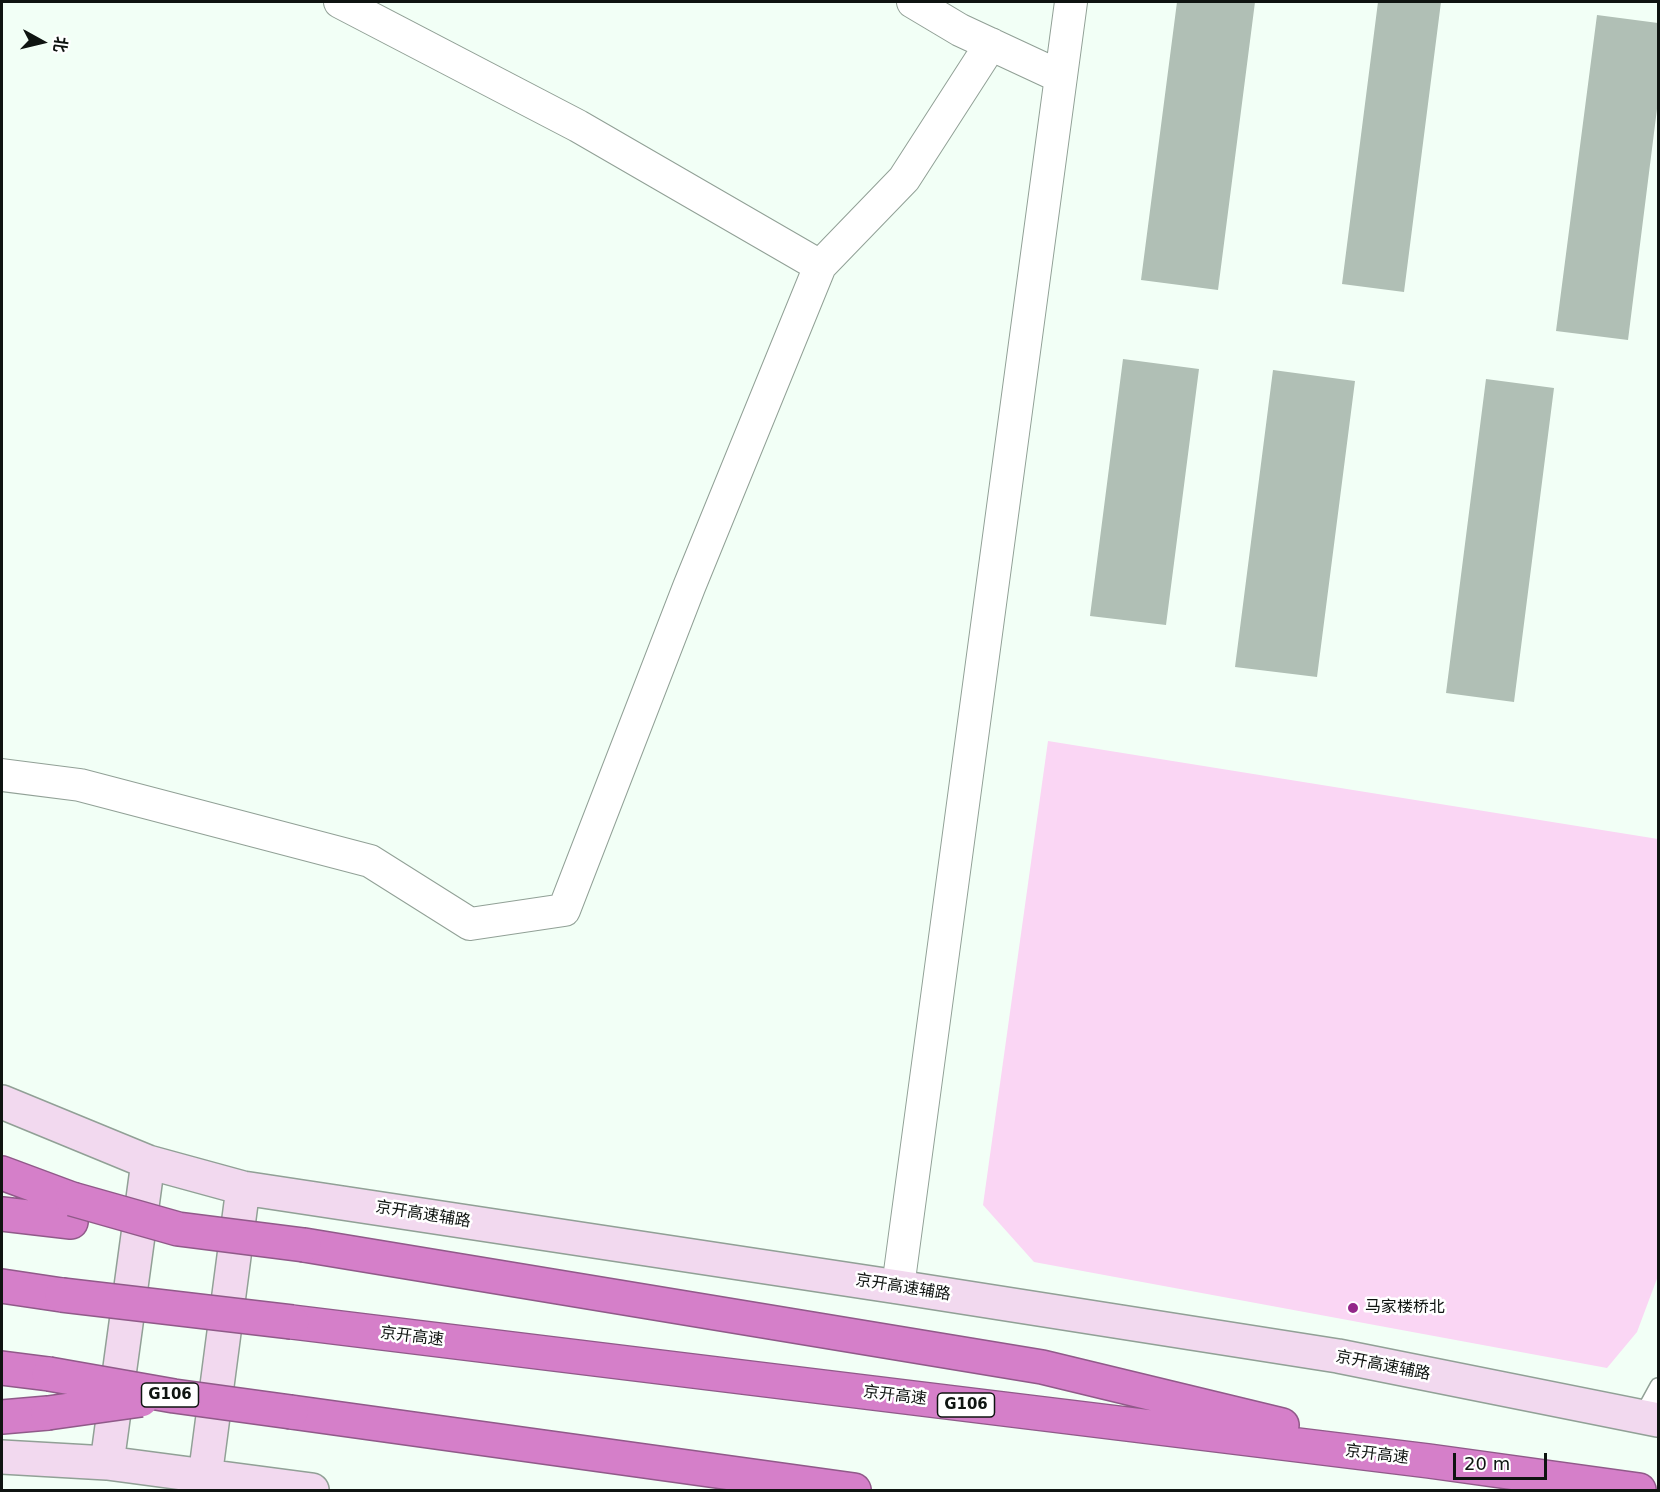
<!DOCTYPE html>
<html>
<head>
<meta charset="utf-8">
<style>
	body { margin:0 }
	#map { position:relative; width:1660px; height:1492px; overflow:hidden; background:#f2fff6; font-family:"DejaVu Sans","Noto Sans SC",sans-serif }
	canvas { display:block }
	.frame { position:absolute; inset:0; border:3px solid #0f1411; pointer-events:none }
	.north { position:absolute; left:12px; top:12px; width:60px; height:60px; -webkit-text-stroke:4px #fff; paint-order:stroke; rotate:98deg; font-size:16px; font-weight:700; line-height:24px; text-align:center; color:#0f1411 }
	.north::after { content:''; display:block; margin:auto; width:21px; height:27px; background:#0f1411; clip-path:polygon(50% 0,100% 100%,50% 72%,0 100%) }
	.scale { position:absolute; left:1453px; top:1453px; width:94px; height:27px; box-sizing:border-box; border:3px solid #0f1411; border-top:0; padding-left:8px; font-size:18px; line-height:21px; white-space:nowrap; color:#0f1411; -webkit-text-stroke:4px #fff; paint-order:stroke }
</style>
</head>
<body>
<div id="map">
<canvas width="1660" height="1492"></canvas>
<div class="frame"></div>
<div class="north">北</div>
<div class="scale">20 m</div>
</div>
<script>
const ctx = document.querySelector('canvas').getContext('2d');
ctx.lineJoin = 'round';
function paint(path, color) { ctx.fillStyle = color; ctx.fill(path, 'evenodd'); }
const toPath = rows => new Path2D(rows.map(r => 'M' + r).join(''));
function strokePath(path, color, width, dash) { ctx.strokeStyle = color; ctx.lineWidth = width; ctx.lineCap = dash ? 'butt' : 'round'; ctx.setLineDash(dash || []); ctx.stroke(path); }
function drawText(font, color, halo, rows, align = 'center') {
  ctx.font = font + ' "DejaVu Sans","Noto Sans SC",sans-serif'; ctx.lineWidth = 5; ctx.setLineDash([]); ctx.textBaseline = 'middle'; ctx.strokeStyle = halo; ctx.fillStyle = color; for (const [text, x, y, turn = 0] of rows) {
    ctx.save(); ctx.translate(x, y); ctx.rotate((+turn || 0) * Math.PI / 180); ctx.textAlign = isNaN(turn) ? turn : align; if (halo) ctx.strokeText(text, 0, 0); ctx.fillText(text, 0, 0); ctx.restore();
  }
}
paint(toPath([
	[1048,741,1658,839,1658,1276,1637,1332,1607,1368,1034,1262,983,1205]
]), '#fad6f4');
paint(toPath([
	[1177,2,1255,2,1218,290,1141,280],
	[1378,2,1441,2,1404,292,1342,284],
	[1597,15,1658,23,1658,101,1628,340,1556,331],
	[1123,359,1199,369,1166,625,1090,616],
	[1273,370,1355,381,1317,677,1235,667],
	[1486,379,1554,388,1514,702,1446,693]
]), '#b0bfb5');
const lane = toPath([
	[1641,1417,1658,1386]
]);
const street = toPath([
	[340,2,578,126,820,266],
	[913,2,960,30,1061,77],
	[2,775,80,785,370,861,470,924,564,910,689,587,820,266,904,179,991,44],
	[898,1287,1071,2]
]);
const secondary = toPath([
	[2,1102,148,1162,243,1188,898,1287,1338,1356,1658,1420],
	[2,1457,107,1463,312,1490],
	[107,1463,148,1162],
	[205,1477,243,1188]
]);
const highway = toPath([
	[2,1173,72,1199],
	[2,1214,71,1222],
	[304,1245,1042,1367,1282,1425],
	[2,1286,62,1295],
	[292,1322,1429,1461,1639,1490],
	[2,1368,49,1374],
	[291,1412,854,1490],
	[2,1417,48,1413]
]);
strokePath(lane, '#91a096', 18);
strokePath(street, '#91a096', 34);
strokePath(secondary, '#91a096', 36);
strokePath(highway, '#905a89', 36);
strokePath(lane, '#fff', 15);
strokePath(street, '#fff', 32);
strokePath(secondary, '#f2d9ef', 33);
strokePath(highway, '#d57fc9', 33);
const highwayBridge = toPath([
	[72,1199,178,1229,304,1245],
	[62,1295,292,1322],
	[49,1374,174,1396,291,1412],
	[48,1413,141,1400]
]);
strokePath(highwayBridge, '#905a89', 36, []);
strokePath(highwayBridge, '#d57fc9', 33);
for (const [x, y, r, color] of [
	[1353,1308,6,"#932789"]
]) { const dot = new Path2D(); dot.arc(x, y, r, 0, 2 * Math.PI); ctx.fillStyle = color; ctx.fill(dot); strokePath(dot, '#fff', 2); }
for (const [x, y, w] of [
	[170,1395,57],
	[966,1405,57]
]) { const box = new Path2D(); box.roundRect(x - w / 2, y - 12, w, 24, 4.5); ctx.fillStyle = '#fff'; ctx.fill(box); strokePath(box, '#0f1411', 1.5); }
drawText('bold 15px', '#0f1411', null, [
	["G106",170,1395],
	["G106",966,1405]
]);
drawText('16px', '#0f1411', '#fff', [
	["京开高速辅路",423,1215,9],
	["京开高速辅路",903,1288,9],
	["京开高速",412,1337,7],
	["京开高速辅路",1383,1366,11],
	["京开高速",895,1396,7],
	["京开高速",1377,1455,7]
]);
drawText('16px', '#0f1411', '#fff', [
	["马家楼桥北",1365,1308]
], 'left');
</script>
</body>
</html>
